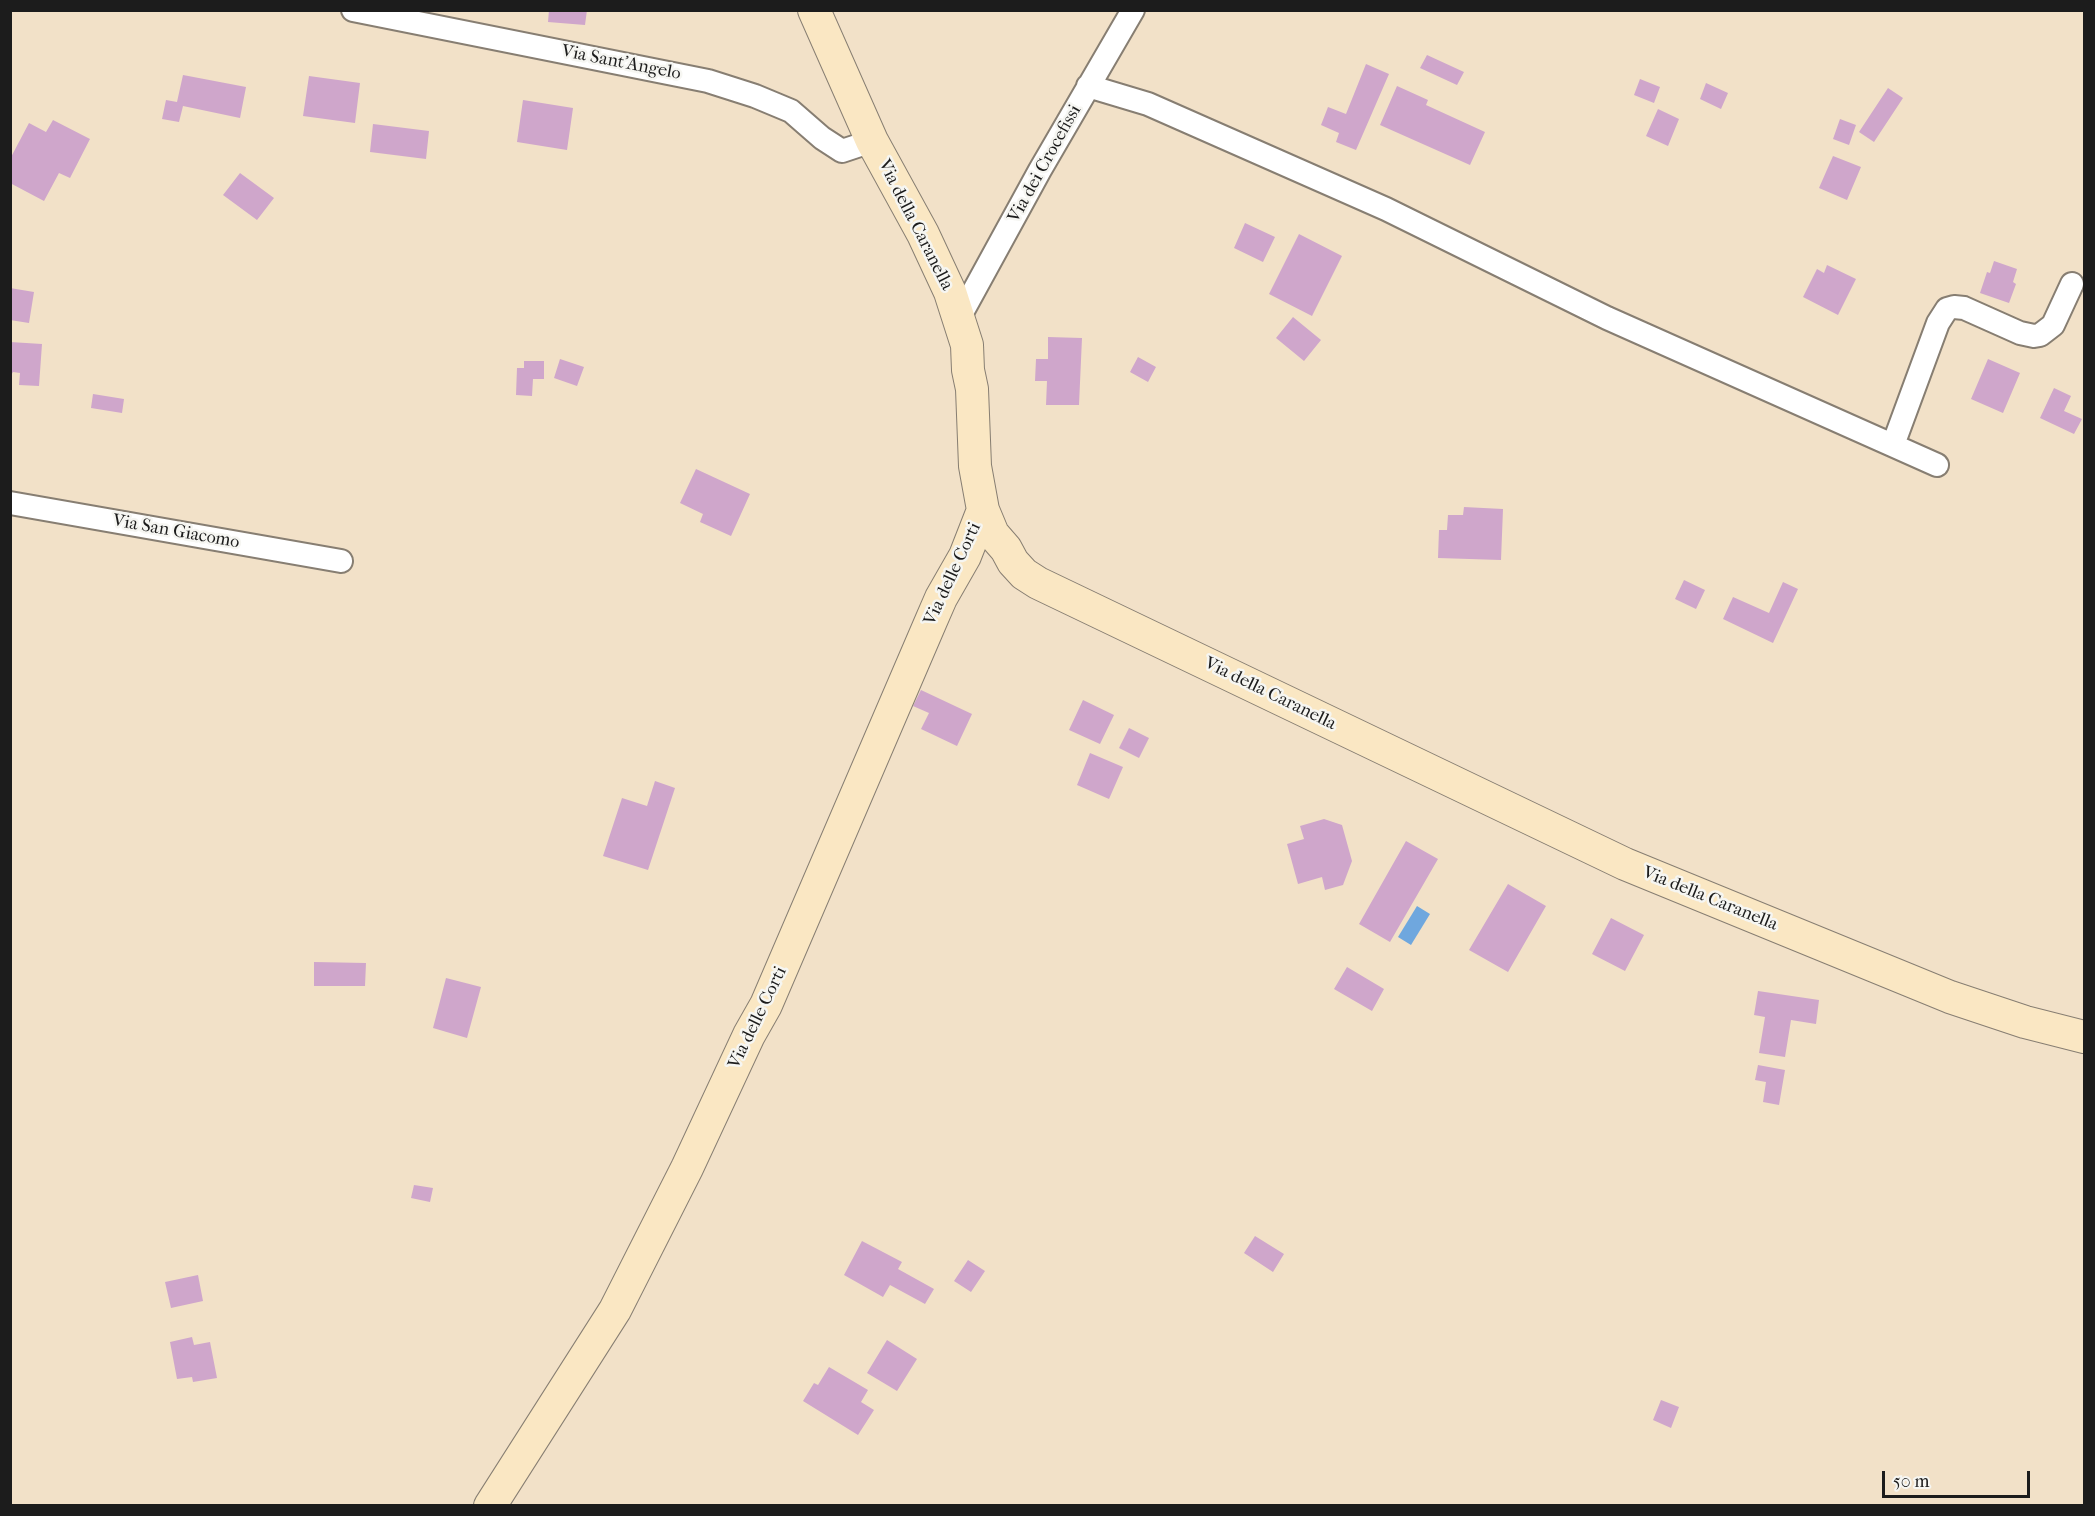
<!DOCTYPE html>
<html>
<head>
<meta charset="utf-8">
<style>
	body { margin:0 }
	#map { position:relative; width:2095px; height:1516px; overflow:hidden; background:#f2e1c8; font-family:"IM FELL French Canon",serif }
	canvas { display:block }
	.frame { position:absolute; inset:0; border:12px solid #1c1c1c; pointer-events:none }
	.scale { position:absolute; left:1882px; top:1471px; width:148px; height:27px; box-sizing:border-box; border:3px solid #1c1c1c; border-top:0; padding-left:8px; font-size:18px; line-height:21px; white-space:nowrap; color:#1c1c1c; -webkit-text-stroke:4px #f6f6f2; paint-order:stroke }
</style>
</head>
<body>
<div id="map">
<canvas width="2095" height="1516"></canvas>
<div class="frame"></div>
<div class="scale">50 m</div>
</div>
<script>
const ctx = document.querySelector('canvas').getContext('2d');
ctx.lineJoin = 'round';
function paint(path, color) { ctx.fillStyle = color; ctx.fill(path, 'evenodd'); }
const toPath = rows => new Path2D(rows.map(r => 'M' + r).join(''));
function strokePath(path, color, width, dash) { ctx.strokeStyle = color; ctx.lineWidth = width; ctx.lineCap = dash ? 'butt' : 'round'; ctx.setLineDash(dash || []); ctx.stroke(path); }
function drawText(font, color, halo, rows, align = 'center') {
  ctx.font = font + ' "IM FELL French Canon",serif'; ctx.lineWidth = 5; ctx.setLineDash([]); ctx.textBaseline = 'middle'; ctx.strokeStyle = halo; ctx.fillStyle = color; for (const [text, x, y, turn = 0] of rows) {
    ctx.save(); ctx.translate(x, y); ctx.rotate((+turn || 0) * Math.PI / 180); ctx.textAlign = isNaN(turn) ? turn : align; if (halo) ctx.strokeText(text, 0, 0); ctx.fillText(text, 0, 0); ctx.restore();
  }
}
paint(toPath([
	[1417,906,1430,914,1411,945,1398,937]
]), '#6fa7de');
paint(toPath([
	[549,10,587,10,585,25,548,22],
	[1427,55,1464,72,1457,85,1420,68],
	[1366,64,1389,74,1356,150,1336,142,1339,133,1321,125,1328,107,1346,114],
	[183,75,246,87,240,118,183,106,179,122,162,119,166,100,177,102],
	[309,76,360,83,355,123,303,116],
	[1640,79,1660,87,1654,103,1634,95],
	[1706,83,1728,93,1721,109,1700,99],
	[1397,86,1428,100,1426,105,1485,132,1470,165,1380,125],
	[1888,88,1903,98,1874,142,1859,132],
	[523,100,573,108,567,150,517,142],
	[1658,109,1679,119,1668,146,1646,136],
	[1840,119,1856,125,1849,145,1833,139],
	[53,120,90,139,70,178,59,173,44,201,10,183,10,159,29,123,46,132],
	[373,124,429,131,426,159,370,152],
	[1833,156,1861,167,1847,200,1819,188],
	[240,173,274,198,257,220,223,195],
	[1245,223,1275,237,1263,262,1234,248],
	[1299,234,1342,256,1312,316,1269,294],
	[1994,261,2017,269,2013,282,2016,284,2009,303,1980,293,1987,272,1990,273],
	[1827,265,1856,279,1838,315,1803,297,1817,269,1824,273],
	[10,288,34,292,29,323,10,320],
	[1293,317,1321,340,1304,361,1276,338],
	[1048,337,1082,338,1079,405,1046,405,1047,381,1035,381,1036,359,1048,359],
	[10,342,42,344,39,386,19,385,20,373,13,372,10,377],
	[1138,357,1156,367,1148,382,1130,372],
	[560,359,584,367,577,386,554,378],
	[1988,359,2020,373,2003,413,1971,399],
	[524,361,544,361,544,379,533,379,532,396,516,395,517,368,524,368],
	[2054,388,2071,396,2064,411,2082,419,2074,434,2040,418],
	[93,394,124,399,122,413,91,408],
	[696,469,750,494,731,536,700,522,703,514,680,503],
	[1464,507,1503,509,1501,560,1438,558,1439,530,1447,530,1448,515,1463,515],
	[1684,580,1705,590,1696,609,1675,599],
	[1783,582,1798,589,1773,643,1723,619,1733,597,1769,613],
	[921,690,972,714,957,746,921,729,929,713,913,706],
	[1083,700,1114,715,1100,744,1069,730],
	[1129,728,1149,738,1139,758,1119,748],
	[1090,753,1123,767,1109,799,1077,785],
	[655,781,675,788,648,870,603,856,622,798,647,806],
	[1324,819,1342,825,1352,861,1343,885,1325,890,1322,877,1298,884,1287,844,1304,839,1300,826],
	[1406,841,1438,859,1390,942,1359,924],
	[1508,884,1546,906,1508,972,1469,950],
	[1611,918,1644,935,1625,971,1592,954],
	[314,962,366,963,365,986,314,986],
	[1347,967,1384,989,1372,1011,1334,989],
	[446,978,481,987,467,1038,433,1028],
	[1758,991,1819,1000,1816,1024,1791,1020,1785,1057,1759,1053,1765,1017,1754,1015],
	[1758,1065,1785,1070,1779,1105,1763,1102,1766,1082,1755,1080],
	[414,1185,433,1188,430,1202,411,1198],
	[1255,1236,1284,1254,1273,1272,1244,1253],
	[862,1241,902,1262,898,1269,934,1289,925,1304,890,1285,883,1297,844,1275],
	[968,1260,985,1271,971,1292,954,1281],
	[198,1275,203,1301,171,1308,165,1282],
	[192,1337,194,1345,210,1342,217,1378,193,1382,192,1377,177,1379,170,1342],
	[887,1340,917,1359,897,1391,867,1373],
	[829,1367,868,1390,861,1402,874,1410,858,1435,803,1401,814,1383,818,1385],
	[1661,1400,1679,1407,1671,1428,1653,1420]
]), '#cfa6cb');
const street = toPath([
	[353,10,708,81,755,96,791,111,822,138,842,151,872,141],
	[1088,86,1148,104,1386,209,1607,318,1937,465],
	[959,318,1040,170,1133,10],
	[1893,445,1938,323,1947,309,1954,307,1964,308,2020,333,2034,336,2040,335,2053,325,2072,284],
	[10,503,341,561]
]);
const secondary = toPath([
	[814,10,872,141,923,234,950,292,967,345,968,370,972,389,975,466,983,510,993,534,1006,549,1013,562,1024,574,1038,583,1625,864,1950,997,2025,1022,2084,1037],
	[490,1506,615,1310,687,1168,749,1035,766,1005,931,621,941,598,965,556,983,510]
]);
strokePath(street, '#877e72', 26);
strokePath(secondary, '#877e72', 34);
strokePath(street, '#fff', 22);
strokePath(secondary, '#fae7c3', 32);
drawText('18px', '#1c1c1c', '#f6f6f2', [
	["Via Sant'Angelo",621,63,11],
	["Via dei Crocefissi",1045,164,-61],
	["Via della Caranella",915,225,63],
	["Via San Giacomo",176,532,10],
	["Via delle Corti",953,574,-65],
	["Via della Caranella",1270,694,26],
	["Via della Caranella",1710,899,22],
	["Via delle Corti",758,1018,-64]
]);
</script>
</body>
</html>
